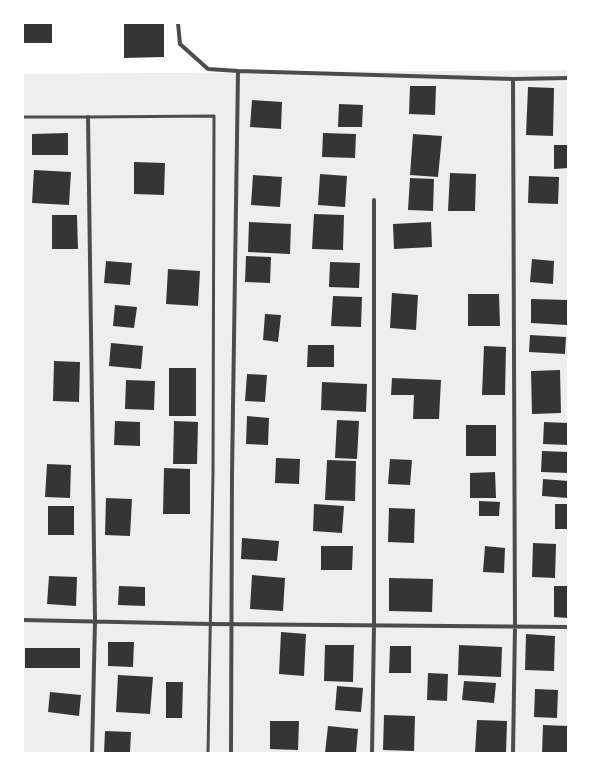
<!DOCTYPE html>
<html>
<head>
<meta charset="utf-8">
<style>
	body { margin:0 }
	#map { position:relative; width:591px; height:776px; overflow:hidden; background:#fff; font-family:"IBM Plex Sans",sans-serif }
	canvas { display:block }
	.frame { position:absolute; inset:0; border:24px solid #fff; pointer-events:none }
</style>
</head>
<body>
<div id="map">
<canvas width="591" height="776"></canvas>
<div class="frame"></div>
</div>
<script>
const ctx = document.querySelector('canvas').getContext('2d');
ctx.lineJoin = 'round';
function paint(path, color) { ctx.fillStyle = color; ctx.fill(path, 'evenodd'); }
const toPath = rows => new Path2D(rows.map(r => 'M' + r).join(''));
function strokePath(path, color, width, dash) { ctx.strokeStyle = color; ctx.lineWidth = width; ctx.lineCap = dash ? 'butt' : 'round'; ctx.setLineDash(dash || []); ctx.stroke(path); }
paint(toPath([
	[568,70,568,753,23,753,23,74]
]), '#eee');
paint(toPath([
	[24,23,52,23,52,43,24,43],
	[124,23,164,23,164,57,124,58],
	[410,86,436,86,435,115,409,114],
	[528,87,554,88,553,136,526,135],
	[252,100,282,102,281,129,250,127],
	[339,104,363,105,362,127,338,127],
	[68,133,68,155,32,155,32,134],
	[323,133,356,134,355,158,322,157],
	[413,134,442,136,438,177,410,175],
	[554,145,568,145,568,168,554,169],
	[134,162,165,163,164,195,134,194],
	[34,170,71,172,69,205,32,203],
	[450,173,476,174,475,211,448,211],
	[320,174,347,176,345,207,318,205],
	[253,175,282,177,280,207,251,205],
	[529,176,559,177,558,204,528,203],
	[410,178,434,179,433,211,408,210],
	[314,214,344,215,343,250,312,249],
	[52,215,77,215,78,249,52,249],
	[249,222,291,224,290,254,248,252],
	[431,222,432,247,394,249,393,224],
	[246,256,271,257,270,283,245,282],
	[532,259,554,261,553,284,530,282],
	[106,261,132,263,130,285,104,283],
	[330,262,360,263,359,288,329,287],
	[168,269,200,271,198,306,166,304],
	[392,293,418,295,416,330,390,328],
	[468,294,499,294,500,326,468,326],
	[333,296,362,297,361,327,331,326],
	[531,299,568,300,567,325,531,323],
	[115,305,137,307,134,328,113,326],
	[265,314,281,315,278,342,263,340],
	[530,335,566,337,565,354,529,352],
	[111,343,143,346,141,369,109,366],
	[308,345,334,345,334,367,307,367],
	[484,346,506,347,505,395,482,395],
	[54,361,80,362,79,402,53,401],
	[169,368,196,368,196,416,169,416],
	[560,370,561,413,532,414,531,371],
	[247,374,267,375,265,402,245,401],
	[392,378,441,380,439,419,413,419,414,395,391,395],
	[126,380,155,381,154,410,125,409],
	[322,382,367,384,366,412,321,410],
	[247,416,269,418,268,445,246,444],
	[337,420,359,421,357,459,335,458],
	[115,421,140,422,140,446,114,445],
	[174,421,198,422,197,464,173,464],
	[544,422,568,423,568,445,543,444],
	[466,425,496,425,496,456,466,456],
	[542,451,568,452,568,473,541,472],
	[276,458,300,459,299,484,275,483],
	[390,459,412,460,410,485,388,484],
	[327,460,356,461,355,501,325,500],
	[47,464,71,465,70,498,45,497],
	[164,468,190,469,190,514,163,514],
	[495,472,496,498,470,498,470,473],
	[543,479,568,481,568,498,542,496],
	[106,498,132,499,130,536,105,535],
	[479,501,500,502,499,516,479,516],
	[314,504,344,506,342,533,313,531],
	[555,504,568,504,568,529,555,529],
	[48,506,74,506,74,535,48,535],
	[389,508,415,509,414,543,388,542],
	[242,538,279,541,277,561,241,559],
	[533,543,556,544,555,578,532,577],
	[321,546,353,546,352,570,321,570],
	[485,546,505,548,504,573,483,572],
	[252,575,285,578,283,611,250,609],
	[49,576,77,577,76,606,47,604],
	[389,578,433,579,432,612,389,611],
	[119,586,145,587,145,606,118,605],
	[554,586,568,586,568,618,554,617],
	[281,632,306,634,304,676,279,674],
	[526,634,555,636,554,671,525,670],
	[108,642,134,642,133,667,108,666],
	[325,645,354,645,353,682,324,681],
	[459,645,502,647,501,677,458,675],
	[390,646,411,646,411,673,389,673],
	[25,648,80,648,80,668,25,668],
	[428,673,448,674,447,701,427,700],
	[118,675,153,677,150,714,116,712],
	[464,681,496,683,494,703,462,700],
	[166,682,183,682,182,718,166,718],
	[337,686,363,688,361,712,335,710],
	[535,689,558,690,557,718,534,717],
	[50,692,81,695,79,716,48,712],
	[384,715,415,716,414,751,383,750],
	[477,720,507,721,506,753,475,753],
	[270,721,299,721,298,750,270,749],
	[543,725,568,726,568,753,542,753],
	[328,726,358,729,356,753,325,753],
	[105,731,131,732,130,753,104,753]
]), '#353535');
strokePath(toPath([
	[23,117,88,117,214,116,213,473,208,753]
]), '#4c4c4c', 3);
strokePath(toPath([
	[178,23,180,44,208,69,238,71,513,79,568,78],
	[88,117,95,621,92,753],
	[23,620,210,624,568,627],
	[231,753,232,474,238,71],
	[372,753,374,625,374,200],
	[513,753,515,627,513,79]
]), '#4c4c4c', 4);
</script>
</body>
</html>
